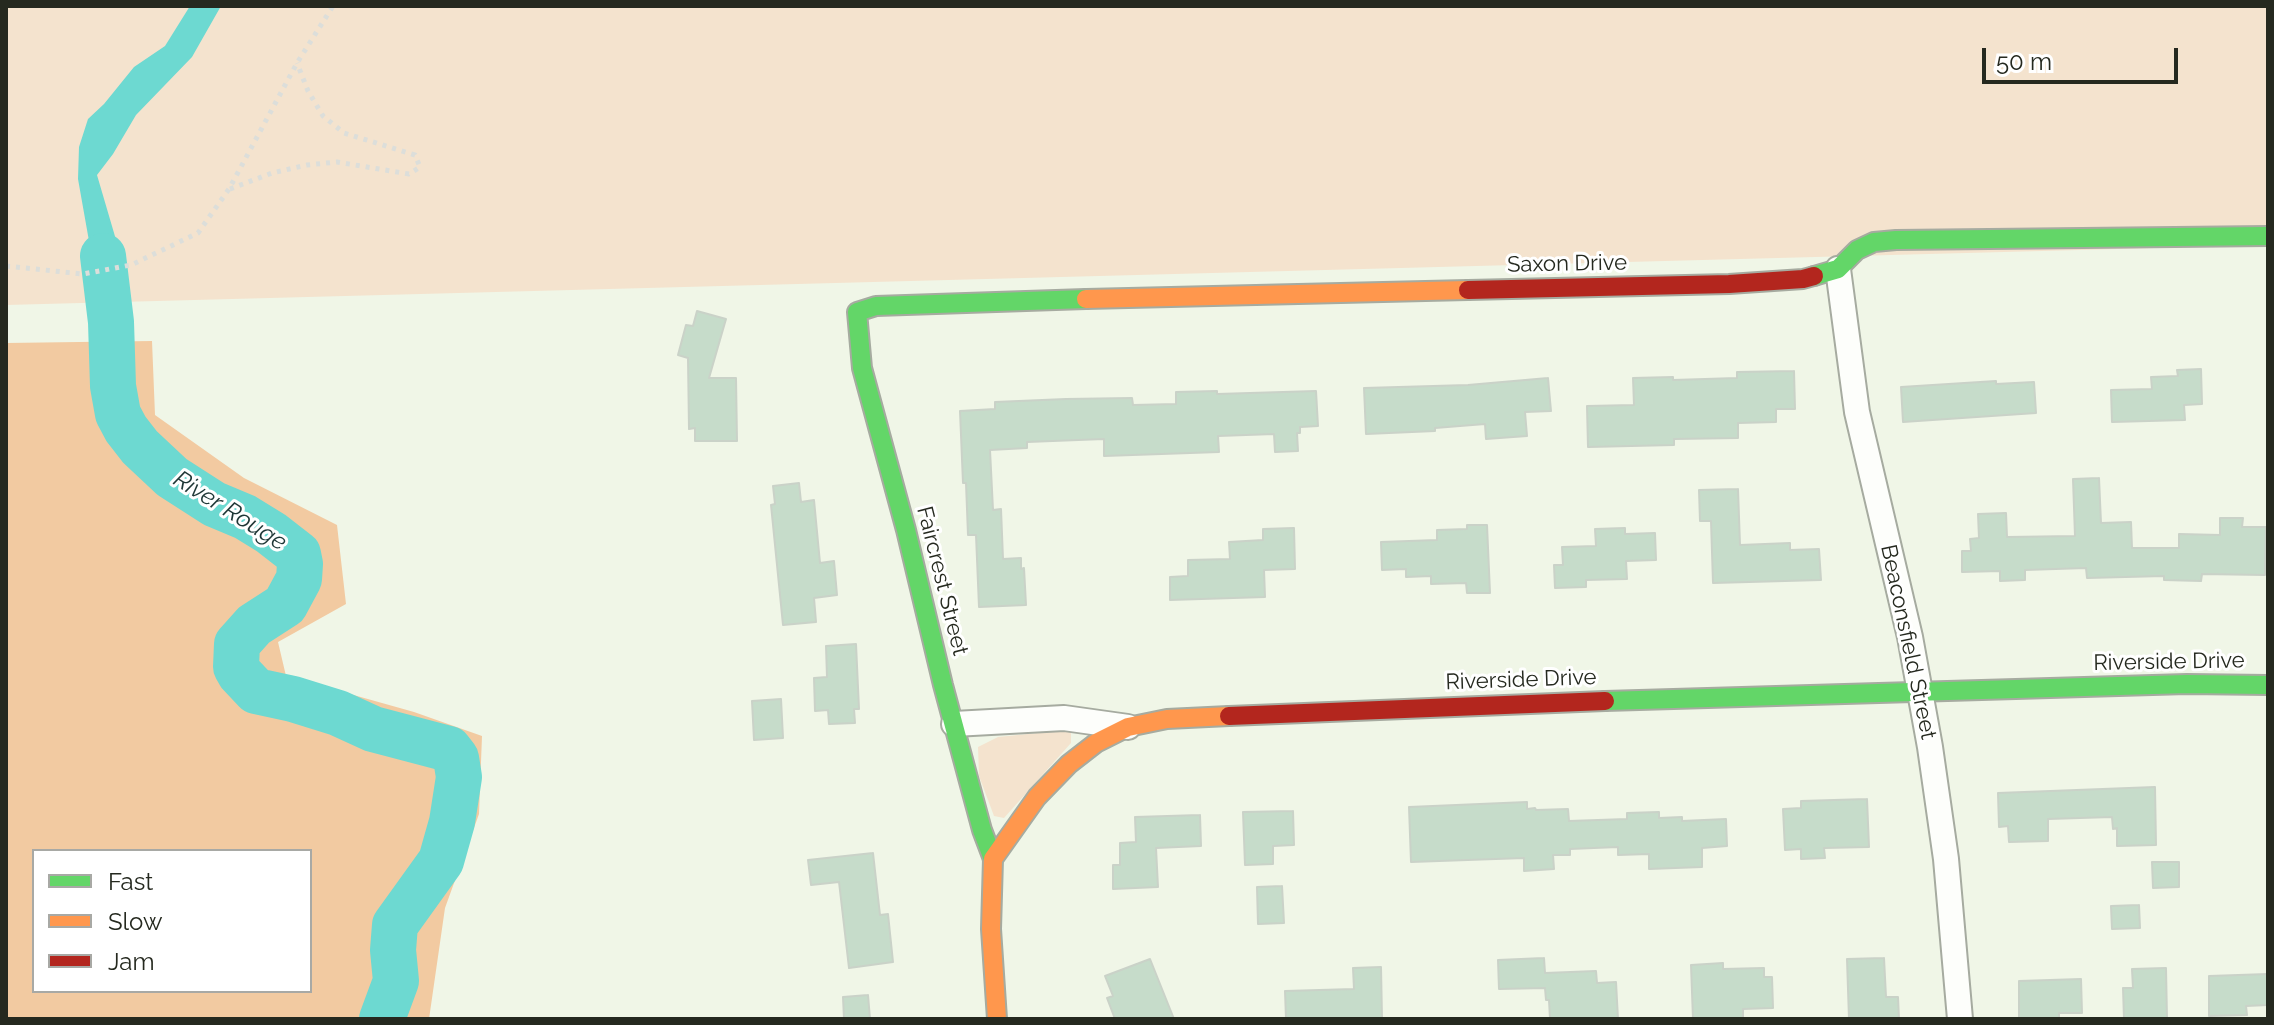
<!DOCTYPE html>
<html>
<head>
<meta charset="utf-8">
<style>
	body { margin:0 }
	#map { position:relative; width:2274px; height:1025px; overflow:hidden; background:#f0f6e7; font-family:Raleway,sans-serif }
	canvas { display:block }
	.frame { position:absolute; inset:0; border:8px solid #25291f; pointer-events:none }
	.legend { position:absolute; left:32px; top:849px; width:280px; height:144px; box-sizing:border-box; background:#fff; border:2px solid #a8a9a5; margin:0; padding:10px 14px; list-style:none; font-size:24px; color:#25291f }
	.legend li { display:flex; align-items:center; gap:16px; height:40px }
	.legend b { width:40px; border:2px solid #a8a9a5 }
	.scale { position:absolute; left:1982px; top:48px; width:196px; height:36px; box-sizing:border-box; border:4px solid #25291f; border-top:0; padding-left:10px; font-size:24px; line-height:28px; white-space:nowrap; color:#25291f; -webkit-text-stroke:6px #fff; paint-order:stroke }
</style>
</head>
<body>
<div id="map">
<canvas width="2274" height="1025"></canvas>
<div class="frame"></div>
<ul class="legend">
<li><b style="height:10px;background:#63d668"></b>Fast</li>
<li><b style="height:10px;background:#ff974d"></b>Slow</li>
<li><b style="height:10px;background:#b3261e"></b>Jam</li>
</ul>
<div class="scale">50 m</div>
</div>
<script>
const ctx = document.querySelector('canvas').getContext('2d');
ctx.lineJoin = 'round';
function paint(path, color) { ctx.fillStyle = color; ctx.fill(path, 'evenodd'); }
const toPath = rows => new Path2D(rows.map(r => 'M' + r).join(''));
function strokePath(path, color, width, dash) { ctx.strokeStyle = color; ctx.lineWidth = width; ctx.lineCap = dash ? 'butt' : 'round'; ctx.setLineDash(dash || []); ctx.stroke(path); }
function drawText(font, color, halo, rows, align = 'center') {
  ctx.font = font + ' Raleway,sans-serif'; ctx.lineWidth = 6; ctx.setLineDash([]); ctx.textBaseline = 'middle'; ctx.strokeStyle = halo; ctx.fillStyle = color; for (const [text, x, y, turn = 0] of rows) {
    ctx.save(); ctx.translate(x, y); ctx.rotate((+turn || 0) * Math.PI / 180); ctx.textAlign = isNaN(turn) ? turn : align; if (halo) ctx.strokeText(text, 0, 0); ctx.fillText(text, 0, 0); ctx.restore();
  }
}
paint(toPath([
	[6,6,2268,6,2268,245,6,305],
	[1048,732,1071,732,1071,743,1004,818,994,816,979,776,978,747,998,737]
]), '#f4e3ce');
paint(toPath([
	[152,341,155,415,244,478,337,525,346,604,278,642,286,676,414,712,482,736,479,814,445,908,429,1019,6,1019,6,343],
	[34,851,310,851,310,991,34,991]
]), '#f2caa1');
paint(toPath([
	[190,6,221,6,192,57,136,115,113,154,97,175,119,250,116,319,103,320,78,179,79,147,88,119,104,104,134,67,165,46]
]), '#6dd9d1');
strokePath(toPath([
	[103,256,111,322,113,386,118,414,126,429,140,447,172,477,214,504,245,517,271,533,298,554,300,564,299,579,285,605,254,625,237,644,236,667,240,674,256,691,293,699,338,713,373,729,449,749,456,758,459,777,452,822,441,861,395,925,393,950,396,981,382,1019]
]), '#6dd9d1', 46);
const building = toPath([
	[697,311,726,319,709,378,736,378,737,441,695,441,695,428,689,429,688,358,678,355,686,325,693,326,697,311],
	[2201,369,2202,404,2184,405,2185,420,2112,422,2111,390,2152,389,2151,377,2178,376,2177,370,2201,369],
	[1794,371,1795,409,1776,409,1776,422,1738,423,1738,438,1674,439,1674,445,1588,447,1587,406,1634,405,1633,378,1673,377,1673,380,1737,378,1737,372,1794,371],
	[1548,378,1551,411,1525,412,1527,436,1486,439,1485,424,1435,428,1435,431,1366,434,1364,388,1468,385,1548,378],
	[1996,381,1996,384,2034,382,2036,413,1903,422,1901,387,1996,381],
	[1217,391,1217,394,1316,391,1318,426,1300,427,1300,433,1297,433,1298,451,1275,452,1274,434,1218,436,1219,452,1104,456,1104,439,1027,442,1027,448,990,450,993,510,1001,509,1003,559,1021,558,1021,569,1024,568,1026,605,979,607,976,535,968,535,966,483,963,483,960,411,995,409,995,402,1066,399,1132,398,1133,405,1176,404,1176,392,1217,391],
	[2099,478,2101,523,2131,522,2132,548,2179,548,2179,534,2220,535,2220,518,2243,518,2242,527,2266,527,2265,575,2202,574,2201,581,2164,580,2164,576,2087,578,2086,568,2025,570,2025,580,2000,581,2000,571,1962,572,1962,551,1971,551,1970,539,1979,538,1978,514,2006,513,2007,537,2075,536,2073,479,2099,478],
	[799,483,801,502,814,500,820,563,834,561,837,595,814,598,816,622,783,625,771,505,775,504,773,486,799,483],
	[1738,489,1740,545,1790,543,1790,550,1819,549,1821,580,1713,583,1711,521,1700,521,1699,490,1738,489],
	[1467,525,1487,525,1490,593,1467,593,1466,583,1431,584,1431,576,1406,577,1406,569,1382,570,1381,542,1437,540,1437,530,1467,529,1467,525],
	[1294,528,1295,569,1264,570,1265,597,1170,600,1170,577,1188,576,1188,560,1230,559,1229,542,1263,540,1263,529,1294,528],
	[1625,528,1625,534,1655,533,1656,560,1626,561,1627,579,1586,580,1586,587,1555,588,1554,565,1563,565,1562,547,1596,546,1595,529,1625,528],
	[856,644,859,709,854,709,855,723,829,724,828,710,815,711,814,678,827,677,826,646,856,644],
	[781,699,783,738,754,740,752,701,781,699],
	[2155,787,2156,845,2117,846,2117,828,2113,829,2112,817,2048,819,2048,841,2009,842,2008,826,1999,827,1998,793,2155,787],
	[1867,799,1869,847,1824,848,1825,858,1801,859,1801,849,1785,850,1783,809,1801,808,1801,801,1867,799],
	[1527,802,1527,809,1535,808,1536,810,1568,809,1569,821,1627,819,1627,813,1659,812,1659,818,1682,817,1682,821,1726,819,1727,846,1702,848,1702,867,1649,869,1649,854,1618,855,1618,847,1570,849,1570,855,1553,855,1554,869,1524,871,1524,858,1411,862,1409,807,1527,802],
	[1293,811,1294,845,1273,846,1273,864,1245,865,1243,812,1293,811],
	[1200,815,1201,846,1156,848,1158,887,1113,889,1113,865,1120,865,1120,843,1136,842,1135,817,1200,815],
	[873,853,880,915,888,914,893,962,849,968,839,882,811,885,808,860,873,853],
	[2152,862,2179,862,2179,887,2153,888,2152,862],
	[1282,886,1284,923,1258,924,1257,887,1282,886],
	[2139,905,2140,928,2112,929,2111,906,2139,905],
	[1544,958,1545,973,1596,971,1597,983,1616,982,1618,1019,1550,1019,1549,1000,1546,1000,1545,988,1499,989,1498,960,1544,958],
	[1884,958,1886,997,1898,997,1899,1019,1849,1019,1847,959,1884,958],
	[1150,959,1174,1019,1115,1019,1107,998,1113,996,1105,976,1150,959],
	[1723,963,1723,969,1764,968,1764,977,1772,977,1773,1008,1743,1009,1743,1019,1693,1019,1691,965,1723,963],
	[1381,967,1382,1019,1286,1019,1285,991,1354,989,1353,968,1381,967],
	[2166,968,2167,1019,2124,1019,2123,988,2133,988,2132,969,2166,968],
	[2268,974,2268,1005,2246,1006,2247,1015,2209,1016,2209,976,2268,974],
	[2081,979,2082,1013,2059,1013,2059,1019,2019,1019,2019,981,2081,979],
	[868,995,870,1019,844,1019,843,997,868,995]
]);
paint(building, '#c6dcca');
strokePath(building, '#cad2c8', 2);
const street = toPath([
	[1838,269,1857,412,1910,637,1930,747,1946,859,1960,1019],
	[954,724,1064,718,1128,727]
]);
const fast = toPath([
	[1814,276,1838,269,1857,250,1874,242,1896,240,2268,236],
	[1605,701,2187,684,2268,685],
	[993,859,982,830,943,685,906,530,862,368,857,312,876,306,1086,299]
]);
const slow = toPath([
	[1086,299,1468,290],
	[997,1019,991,929,993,859,1037,797,1069,764,1096,743,1128,727,1167,719,1229,716]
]);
const jam = toPath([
	[1468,290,1729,284,1803,279,1814,276],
	[1229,716,1605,701]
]);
strokePath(street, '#a6aba0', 28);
strokePath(fast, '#a6aba0', 22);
strokePath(slow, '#a6aba0', 22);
strokePath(jam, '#a6aba0', 22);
strokePath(toPath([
	[230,189,272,173,307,165,337,162,409,174,420,167,415,155,344,133,323,116,308,91,297,63],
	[6,266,83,274,131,265,198,233,229,189,297,63,333,6]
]), '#dcdeda', 5, [4, 6]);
strokePath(street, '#fdfefb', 24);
strokePath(fast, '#63d668', 18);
strokePath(slow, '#ff974d', 18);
strokePath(jam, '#b3261e', 18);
drawText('22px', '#25291f', '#fff', [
	["Saxon Drive",1567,264,-1],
	["Faircrest Street",942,581,76],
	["Beaconsfield Street",1908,642,78],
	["Riverside Drive",2169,662,-1],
	["Riverside Drive",1521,680,-2]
]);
drawText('italic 24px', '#1f3736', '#fff', [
	["River Rouge",230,511,32]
]);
</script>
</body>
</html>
